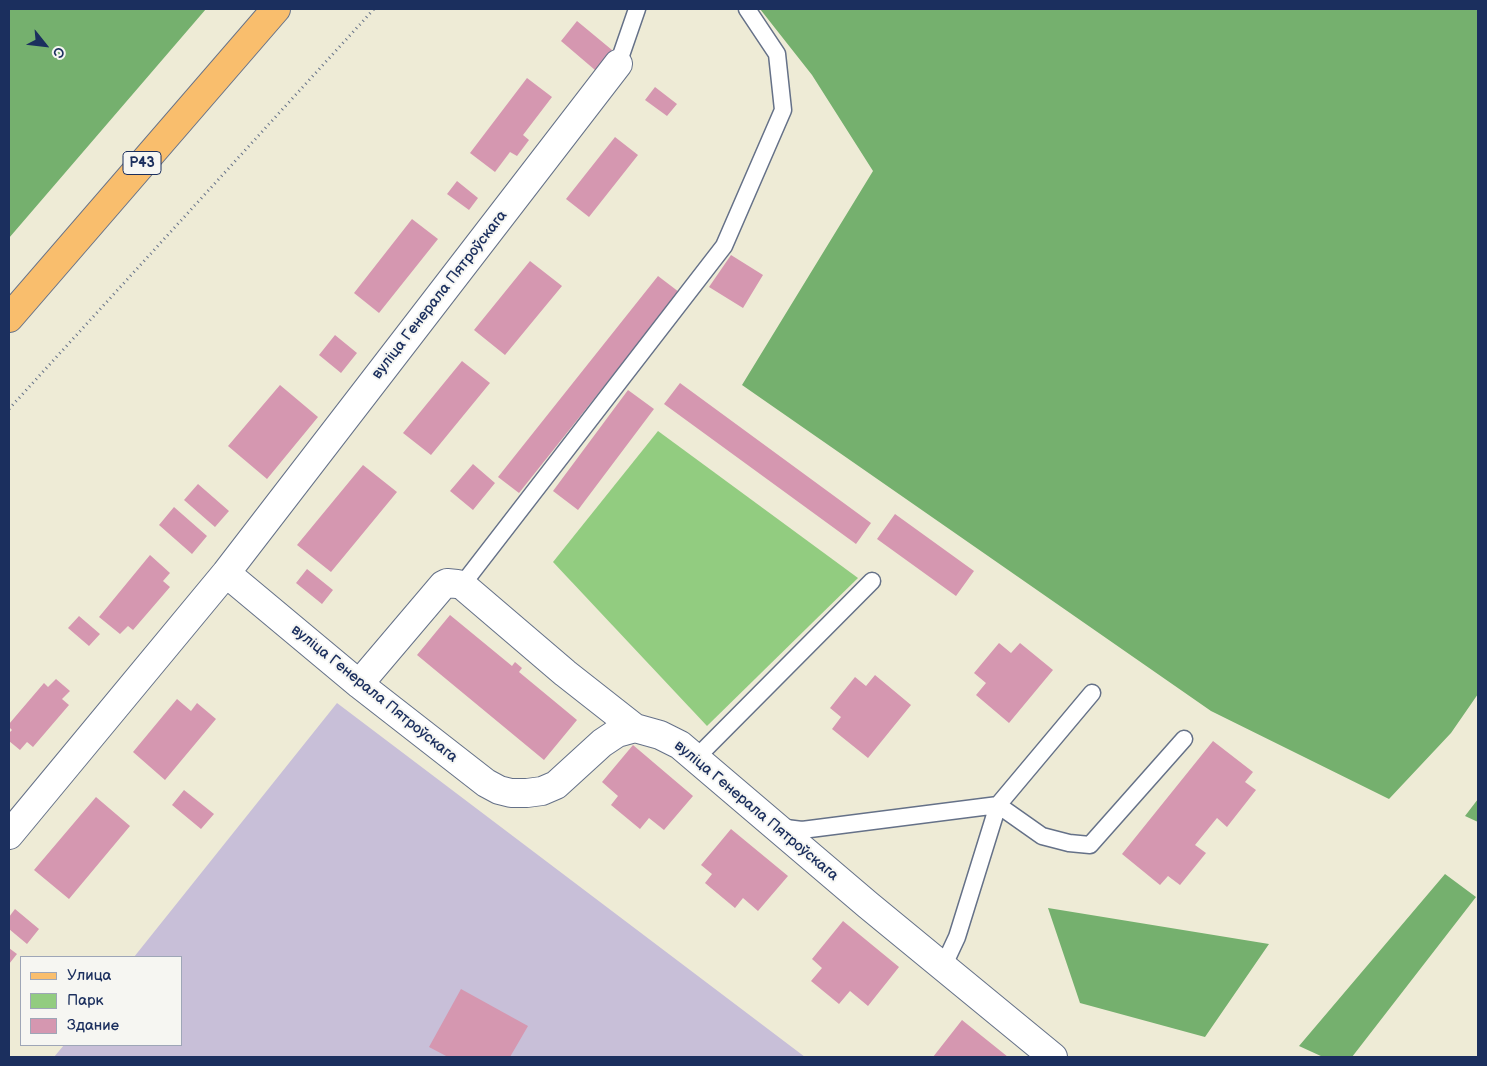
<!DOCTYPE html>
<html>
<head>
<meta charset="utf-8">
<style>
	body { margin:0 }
	#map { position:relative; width:1487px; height:1066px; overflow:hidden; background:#eeebd6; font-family:"Balsamiq Sans",sans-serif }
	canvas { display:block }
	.frame { position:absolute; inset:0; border:10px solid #1b2f5e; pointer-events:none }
	.legend { position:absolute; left:20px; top:956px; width:162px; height:90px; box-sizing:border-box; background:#f6f6f2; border:1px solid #9ea6b7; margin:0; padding:6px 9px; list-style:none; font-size:15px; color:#1b2f5e }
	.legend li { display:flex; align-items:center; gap:10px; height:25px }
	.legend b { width:25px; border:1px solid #9ea6b7 }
	.north { position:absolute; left:20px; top:20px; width:50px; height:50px; -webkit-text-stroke:4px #f6f6f2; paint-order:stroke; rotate:119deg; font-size:14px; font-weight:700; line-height:20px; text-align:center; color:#1b2f5e }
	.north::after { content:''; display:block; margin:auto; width:18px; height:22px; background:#1b2f5e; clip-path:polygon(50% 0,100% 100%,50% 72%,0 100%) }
</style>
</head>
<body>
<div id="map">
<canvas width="1487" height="1066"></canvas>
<div class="frame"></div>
<ul class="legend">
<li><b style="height:6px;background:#f9be6d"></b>Улица</li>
<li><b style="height:14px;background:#92cc80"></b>Парк</li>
<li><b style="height:14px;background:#d597b0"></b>Здание</li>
</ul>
<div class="north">С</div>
</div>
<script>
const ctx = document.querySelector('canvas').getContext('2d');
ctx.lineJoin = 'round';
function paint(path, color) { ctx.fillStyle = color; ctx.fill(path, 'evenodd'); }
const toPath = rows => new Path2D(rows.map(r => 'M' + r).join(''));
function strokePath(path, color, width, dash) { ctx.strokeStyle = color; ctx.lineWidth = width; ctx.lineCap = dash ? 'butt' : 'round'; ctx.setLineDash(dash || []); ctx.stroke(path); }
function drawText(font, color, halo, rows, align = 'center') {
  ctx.font = font + ' "Balsamiq Sans",sans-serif'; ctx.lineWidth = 4; ctx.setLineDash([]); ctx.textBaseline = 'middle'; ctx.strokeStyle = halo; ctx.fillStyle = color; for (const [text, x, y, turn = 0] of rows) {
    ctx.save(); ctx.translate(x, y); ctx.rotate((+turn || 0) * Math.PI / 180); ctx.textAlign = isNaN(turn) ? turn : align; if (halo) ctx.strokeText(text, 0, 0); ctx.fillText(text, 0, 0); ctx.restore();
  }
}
paint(toPath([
	[337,703,805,1057,54,1057,64,1045,181,1045,181,957,134,957]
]), '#c8bfd8');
paint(toPath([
	[658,431,858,578,707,726,553,562]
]), '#92cc80');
paint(toPath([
	[9,9,206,9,9,238],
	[760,9,1478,9,1478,694,1451,733,1389,799,1211,711,742,385,873,171,812,75],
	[1478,799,1478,822,1465,816],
	[1445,874,1476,897,1352,1057,1323,1057,1299,1046],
	[1048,908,1269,944,1205,1037,1080,1003]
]), '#75b06e');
paint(toPath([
	[577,21,612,50,595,70,561,41],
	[527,78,552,97,523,135,529,140,517,156,510,152,495,172,470,153],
	[655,87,677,104,667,116,645,100],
	[615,137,638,155,589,217,566,199],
	[457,181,478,198,469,210,447,194],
	[412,219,438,239,379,313,354,293],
	[731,255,763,275,743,308,709,287],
	[530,261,562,286,505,355,474,330],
	[658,276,679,292,519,493,498,477],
	[335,335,357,353,341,373,319,355],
	[462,361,490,383,431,455,403,433],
	[680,383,871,523,856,544,664,404],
	[280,385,318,417,267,479,228,446],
	[628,390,654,409,578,510,553,491],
	[473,464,495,483,473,510,450,491],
	[363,465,397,492,331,572,297,545],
	[198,484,229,511,215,527,184,500],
	[174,507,207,536,192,554,159,525],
	[895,514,974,571,956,596,877,539],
	[150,555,170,573,163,581,170,587,133,630,128,626,120,634,99,617],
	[307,569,333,590,322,604,296,583],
	[450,615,512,666,515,662,522,668,519,672,577,720,544,760,417,655],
	[79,616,100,634,89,646,68,628],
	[999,643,1011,653,1020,643,1053,670,1009,723,976,695,986,683,974,673],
	[875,675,911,705,868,758,832,729,841,717,830,708,855,677,866,686],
	[56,679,70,691,62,699,69,705,33,747,27,742,20,750,9,741,9,733,12,730,9,727,9,724,44,683,48,687],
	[177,699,191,711,197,703,216,719,165,780,133,752],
	[1213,741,1253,772,1245,782,1256,790,1227,827,1217,818,1195,845,1206,853,1180,885,1168,876,1160,885,1122,854],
	[633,745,693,796,664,830,649,818,640,829,611,805,618,796,602,782],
	[184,790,214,814,201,829,172,805],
	[96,797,130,826,69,899,34,870],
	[731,829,788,876,758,911,743,898,735,908,705,883,712,874,701,865],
	[15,909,39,929,27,944,9,929,9,917],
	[843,921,899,967,868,1006,850,991,839,1004,811,981,822,968,812,959],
	[9,948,17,954,9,964],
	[461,989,528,1026,510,1057,448,1057,429,1047],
	[962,1020,1008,1057,933,1057]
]), '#d597b0');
const lane = toPath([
	[618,64,637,9],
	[462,585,724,246,783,110,777,54,747,9],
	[1092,693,998,805,1042,836,1069,843,1090,845,1184,739],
	[695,759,872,581],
	[778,827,802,830,998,805,957,937,943,967]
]);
const street = toPath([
	[226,573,359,684,486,783,499,790,511,793,527,793,542,791,556,785,602,743,617,733,635,728,660,735,680,745,868,905,1053,1057],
	[359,684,443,585,447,583,457,584,462,585,565,673,635,728],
	[9,835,226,573,618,64]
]);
const primary = toPath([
	[9,318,276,9]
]);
strokePath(lane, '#657188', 19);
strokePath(street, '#657188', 30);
strokePath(primary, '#657188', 30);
strokePath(toPath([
	[9,409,374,9]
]), '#657188', 3, [1, 4]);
strokePath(lane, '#fff', 16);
strokePath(street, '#fff', 28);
strokePath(primary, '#f9be6d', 28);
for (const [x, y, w] of [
	[142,163,38]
]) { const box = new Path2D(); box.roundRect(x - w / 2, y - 11.5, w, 23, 4); ctx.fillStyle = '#f6f6f2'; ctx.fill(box); strokePath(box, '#1b2f5e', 1); }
drawText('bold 14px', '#1b2f5e', null, [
	["Р43",142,163]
]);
drawText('15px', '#1b2f5e', '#f6f6f2', [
	["вуліца Генерала Пятроўскага",440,295,-52],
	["вуліца Генерала Пятроўскага",374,694,39],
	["вуліца Генерала Пятроўскага",756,811,40]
]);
</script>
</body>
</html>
